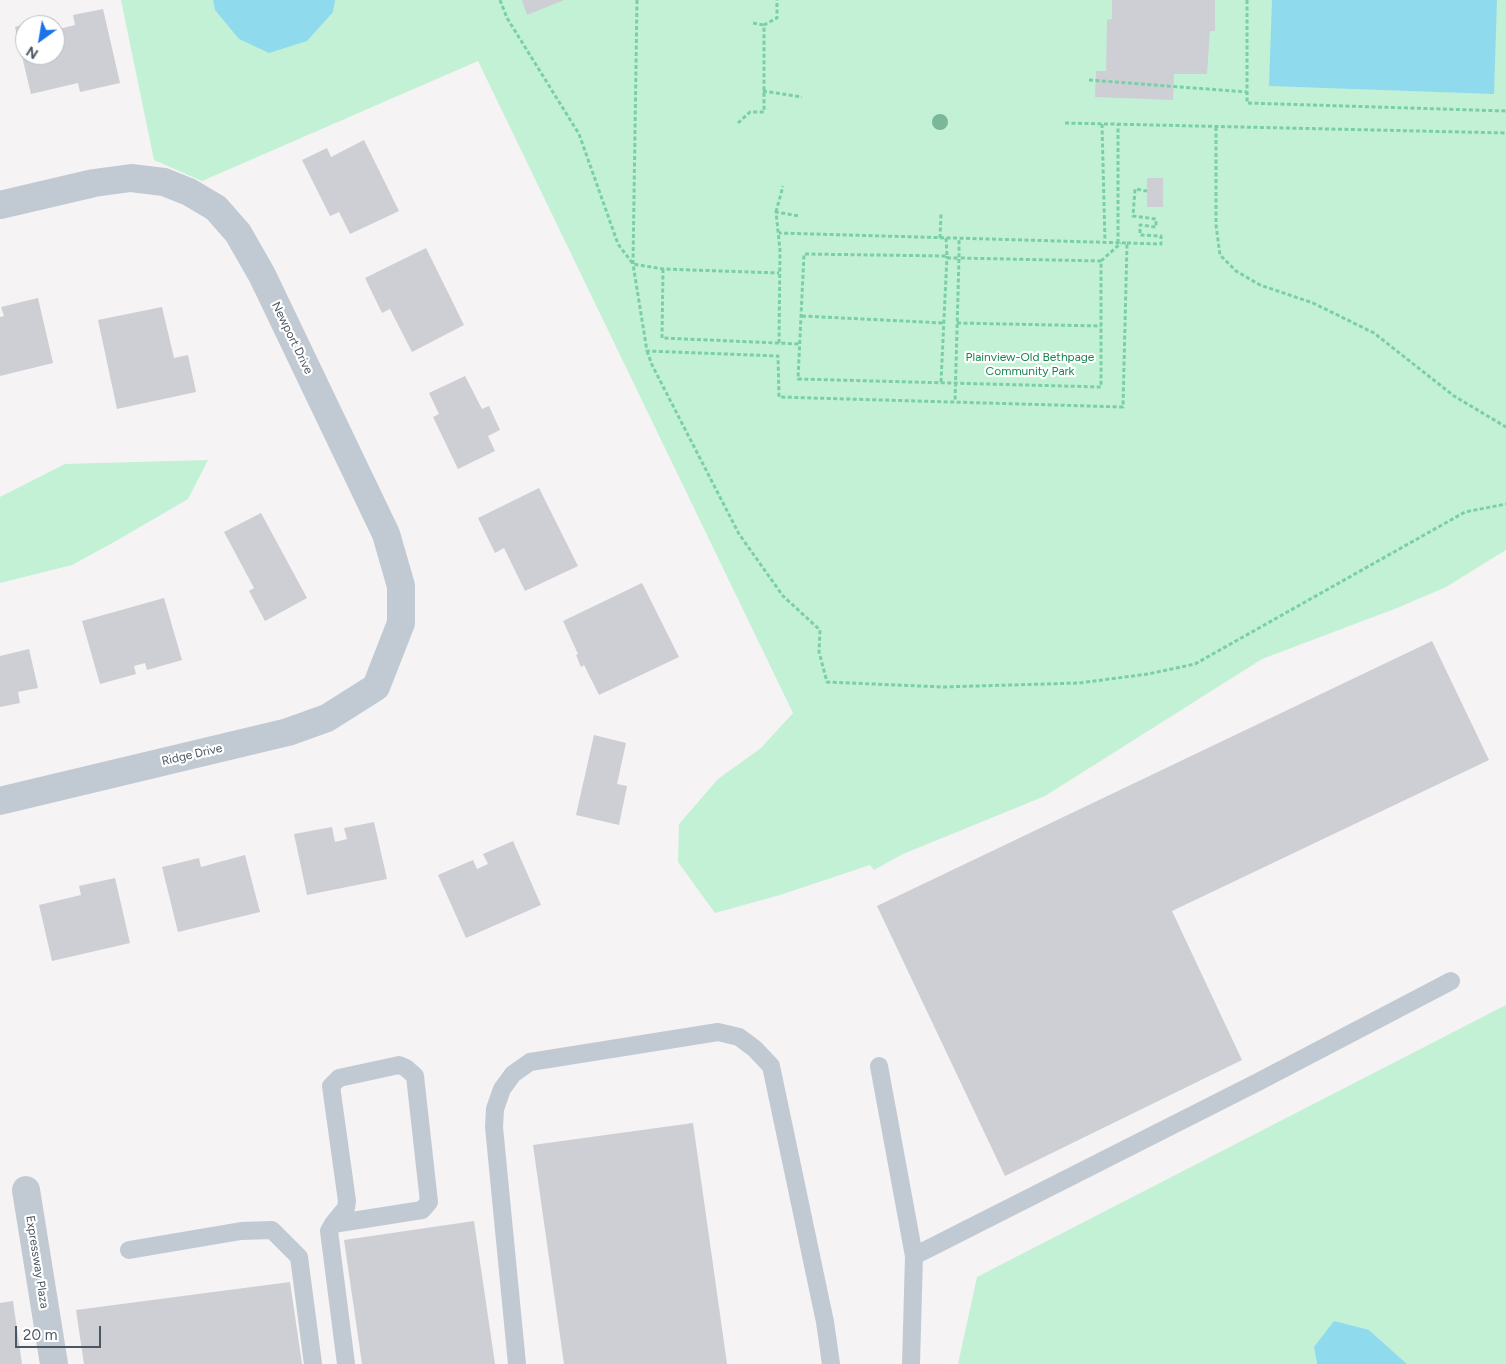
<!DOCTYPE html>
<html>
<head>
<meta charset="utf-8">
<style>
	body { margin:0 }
	#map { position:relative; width:1506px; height:1364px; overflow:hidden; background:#f5f3f3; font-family:Figtree,sans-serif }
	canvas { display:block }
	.north { position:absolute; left:15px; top:15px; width:50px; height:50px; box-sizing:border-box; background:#fff; border:1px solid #b7bbc0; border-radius:50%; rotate:212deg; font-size:14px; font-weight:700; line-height:20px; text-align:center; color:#4a5661 }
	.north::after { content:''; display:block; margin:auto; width:18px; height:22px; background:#1a73e8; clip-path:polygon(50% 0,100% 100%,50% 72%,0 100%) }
	.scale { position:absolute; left:15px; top:1326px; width:86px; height:22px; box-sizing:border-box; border:2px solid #4a5661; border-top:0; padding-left:6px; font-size:15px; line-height:18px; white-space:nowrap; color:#4a5661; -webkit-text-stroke:4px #fff; paint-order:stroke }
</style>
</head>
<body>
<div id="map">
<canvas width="1506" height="1364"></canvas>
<div class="north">N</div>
<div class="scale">20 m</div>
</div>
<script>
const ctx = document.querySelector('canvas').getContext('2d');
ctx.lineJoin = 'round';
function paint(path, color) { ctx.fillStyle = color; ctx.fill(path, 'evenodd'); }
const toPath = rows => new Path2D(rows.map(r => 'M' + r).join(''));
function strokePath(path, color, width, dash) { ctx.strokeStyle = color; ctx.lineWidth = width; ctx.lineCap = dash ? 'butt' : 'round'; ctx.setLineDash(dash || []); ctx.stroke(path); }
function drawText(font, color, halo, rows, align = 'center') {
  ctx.font = font + ' Figtree,sans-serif'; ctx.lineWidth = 4.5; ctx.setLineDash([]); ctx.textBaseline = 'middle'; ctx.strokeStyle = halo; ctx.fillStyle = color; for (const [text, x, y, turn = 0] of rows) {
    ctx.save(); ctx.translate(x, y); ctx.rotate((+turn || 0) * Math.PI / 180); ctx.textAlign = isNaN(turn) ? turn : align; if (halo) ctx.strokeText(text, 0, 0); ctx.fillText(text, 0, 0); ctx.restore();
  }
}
paint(toPath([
	[121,0,1506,0,1506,550,1446,587,1397,608,1262,659,1045,796,903,854,874,870,870,865,780,895,715,913,678,862,679,824,718,779,761,748,793,713,478,61,202,181,154,160],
	[208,460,188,499,116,541,72,565,0,583,0,497,65,464],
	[1506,1005,1506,1364,1407,1364,1369,1330,1314,1347,1317,1364,958,1364,977,1277]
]), '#c3f1d5');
paint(toPath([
	[213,0,335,0,333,12,307,41,269,53,239,39,215,10],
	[1272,0,1497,0,1494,94,1269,86],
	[1334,1321,1369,1330,1407,1364,1317,1364,1314,1347]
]), '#90daee');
paint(toPath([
	[522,0,564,0,527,15],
	[1112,0,1215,0,1215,31,1210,31,1207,74,1174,74,1173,100,1095,97,1096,71,1106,71,1107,20,1112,19],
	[103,9,120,83,80,92,78,83,31,94,15,27,25,24,25,55,55,55,55,30,75,25,73,15],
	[49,19,51,25,26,25,26,24],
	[364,140,399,211,350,234,339,212,330,216,302,160,327,148,331,157],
	[1147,178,1163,178,1163,207,1147,207],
	[426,248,464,325,412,352,390,309,382,313,365,278],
	[38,298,53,363,0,376,0,317,4,316,1,307],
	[162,307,174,358,188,355,196,392,117,409,98,320],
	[465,376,482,409,489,406,500,430,488,436,495,451,458,469,433,417,439,414,429,393],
	[539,488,578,566,525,591,504,548,495,553,478,518],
	[261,513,307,598,265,621,249,591,254,588,224,532],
	[642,583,679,657,599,695,584,665,581,667,576,655,578,654,563,621],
	[164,598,182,660,147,670,145,663,134,666,136,674,100,684,82,621],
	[1432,641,1489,760,1172,911,1242,1060,1005,1176,877,906],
	[29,649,38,688,18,692,20,703,0,707,0,656],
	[594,735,626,743,617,784,627,786,619,825,576,815],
	[374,822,387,879,307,895,294,834,332,827,335,842,347,839,344,828],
	[513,841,541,905,466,938,438,875,473,860,477,869,488,864,483,854],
	[245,855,260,912,178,932,162,867,199,858,201,867],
	[115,878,130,943,52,961,39,905,81,895,79,886],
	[693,1123,727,1364,564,1364,533,1145],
	[474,1221,495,1364,362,1364,344,1240],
	[290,1282,302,1364,84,1364,76,1310],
	[13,1301,22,1364,0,1364,0,1303]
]), '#cdcfd5');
strokePath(toPath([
	[500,0,507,18,579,134,618,244,633,264,663,269,779,273],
	[637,0,633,264,647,351,778,356,779,397,1123,407,1127,243,779,233],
	[1247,0,1247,103,1506,111],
	[753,23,764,25],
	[1089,80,1247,92],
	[763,91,802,97],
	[738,123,750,112,764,112,764,25,777,18,777,0],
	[1065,123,1506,133],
	[1102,124,1105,242],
	[1216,127,1216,225,1220,255,1236,271,1260,285,1313,303,1374,333,1454,396,1506,427],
	[776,212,783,186],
	[940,238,941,214],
	[946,238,947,256,804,254,798,379,1101,387,1101,261,959,258,959,238],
	[1118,243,1118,124],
	[1127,243,1161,244,1161,236,1140,235,1140,225,1156,227,1156,219,1133,216,1135,189,1147,191],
	[947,258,959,258,955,402],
	[1101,261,1121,243],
	[663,269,662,338,800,344],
	[802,316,943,323],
	[957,323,1101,326],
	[779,343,780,250,776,212,799,216],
	[647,351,652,365,739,534,783,596,820,630,819,652,827,682,943,687,1079,683,1148,674,1195,664,1465,512,1506,504],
	[941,382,947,256]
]), '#7ad0a6', 3, [4, 2.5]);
strokePath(toPath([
	[879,1066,914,1256],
	[333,1224,422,1210,429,1202,415,1076,406,1068,399,1065,339,1078,331,1086,347,1201,346,1208,333,1224,329,1231,346,1364],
	[129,1250,241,1231,272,1230,299,1257,313,1364],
	[517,1364,494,1127,495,1109,502,1089,513,1074,530,1062,718,1032,739,1037,755,1049,771,1066,825,1322,831,1364],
	[911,1364,914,1256,1258,1082,1451,981]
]), '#c1cad2', 18);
strokePath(toPath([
	[0,205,94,183,131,178,164,182,189,192,216,208,238,233,262,275,386,534,401,586,401,623,376,687,327,718,288,732,0,801],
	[26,1190,54,1364]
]), '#c1cad2', 28);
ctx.fillStyle = '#7bb799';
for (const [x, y] of [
	[940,122]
]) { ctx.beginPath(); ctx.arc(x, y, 8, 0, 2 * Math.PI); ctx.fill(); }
drawText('12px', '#4a5661', '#fff', [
	["Newport Drive",292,338,64],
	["Ridge Drive",192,755,-13],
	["Expressway Plaza",37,1262,81]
]);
drawText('12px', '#17864f', '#fff', [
	["Plainview-Old Bethpage",1030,357],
	["Community Park",1030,371]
]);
</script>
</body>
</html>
